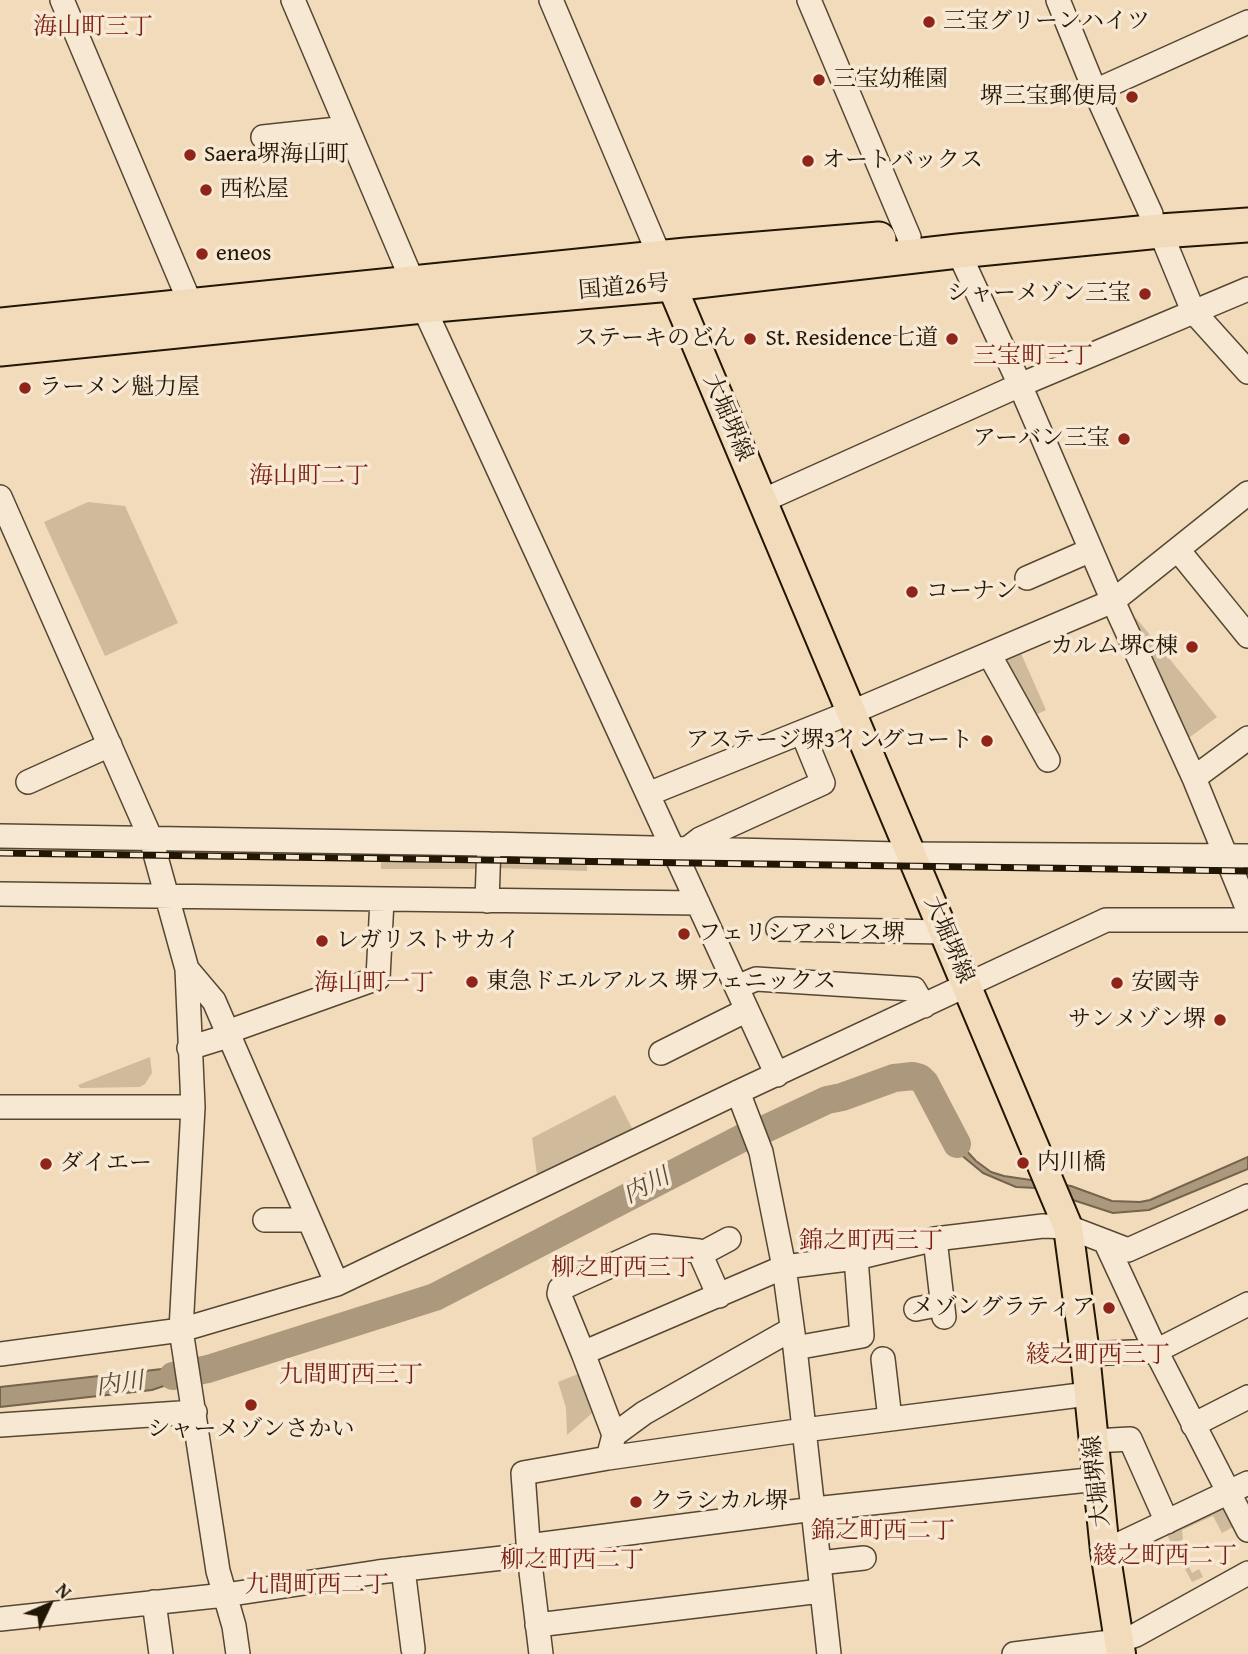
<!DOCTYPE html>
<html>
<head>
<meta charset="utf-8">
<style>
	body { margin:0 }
	#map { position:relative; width:1248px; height:1654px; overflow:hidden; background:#f2dbbb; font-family:"Gentium Book Plus",serif }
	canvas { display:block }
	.north { position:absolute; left:14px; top:1570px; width:70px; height:70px; -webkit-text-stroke:5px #f7e8d3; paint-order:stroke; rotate:46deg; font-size:19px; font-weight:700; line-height:28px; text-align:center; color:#221605 }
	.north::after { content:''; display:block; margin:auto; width:24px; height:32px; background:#221605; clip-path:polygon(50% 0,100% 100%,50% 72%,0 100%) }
</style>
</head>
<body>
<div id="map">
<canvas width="1248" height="1654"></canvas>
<div class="north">N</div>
</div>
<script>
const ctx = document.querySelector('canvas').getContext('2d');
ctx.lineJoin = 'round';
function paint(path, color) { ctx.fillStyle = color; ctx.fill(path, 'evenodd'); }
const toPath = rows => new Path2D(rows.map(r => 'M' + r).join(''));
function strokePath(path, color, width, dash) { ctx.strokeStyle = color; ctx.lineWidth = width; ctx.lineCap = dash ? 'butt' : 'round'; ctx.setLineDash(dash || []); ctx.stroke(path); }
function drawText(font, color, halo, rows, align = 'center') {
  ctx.font = font + ' "Gentium Book Plus","Noto Serif JP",serif'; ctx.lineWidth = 7; ctx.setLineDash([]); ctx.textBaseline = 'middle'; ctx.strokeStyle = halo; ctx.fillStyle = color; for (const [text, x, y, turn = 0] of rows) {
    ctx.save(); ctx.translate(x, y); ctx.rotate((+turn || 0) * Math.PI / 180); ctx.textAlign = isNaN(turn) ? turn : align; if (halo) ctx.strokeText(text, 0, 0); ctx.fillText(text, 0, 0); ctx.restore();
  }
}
paint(toPath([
	[88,502,125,506,178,623,105,656,44,522],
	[1136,618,1217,717,1186,740,1133,620],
	[1020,651,1046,710,1031,717,999,659],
	[381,850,477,851,483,869,381,869],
	[501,852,587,854,587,871,496,868,496,857],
	[150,1057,152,1073,145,1084,140,1087,80,1088,78,1085],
	[615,1095,636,1136,538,1182,532,1138],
	[583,1372,597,1409,567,1435,566,1408,558,1382],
	[1225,1501,1237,1525,1222,1533,1213,1516,1182,1530,1183,1539,1178,1542,1192,1573,1199,1569,1203,1577,1192,1582,1166,1533]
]), '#cfba9c');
const water = toPath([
	[942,1109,962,1146,976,1161,991,1172,1004,1176,1071,1186,1112,1201,1140,1202,1150,1200,1248,1157,1248,1169,1149,1210,1113,1213,1036,1188,1016,1187,983,1173,960,1154,951,1140,936,1111,942,1109],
	[198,1365,207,1367,209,1373,201,1373,152,1390,0,1407,0,1387,198,1365]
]);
paint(water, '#ab987d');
strokePath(water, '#74644d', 2);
strokePath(toPath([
	[173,1376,208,1369,435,1297,748,1135,763,1130,827,1100,842,1097,894,1078,913,1076,920,1078,925,1083,957,1144]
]), '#ab987d', 28);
const minor = toPath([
	[62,0,191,305],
	[293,0,423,306,777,1075],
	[551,0,660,257],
	[809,0,909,237],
	[1058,0,1095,91,1151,214],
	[1095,91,1248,22],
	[263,137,347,128],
	[1160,231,1193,311,1248,372],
	[958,251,1020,385,1113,601,1194,778,1248,910],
	[0,497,151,839,187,969,193,1107,181,1330,218,1571,234,1626,238,1654],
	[762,501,1020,385,1248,289],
	[1178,550,1248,636],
	[1027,578,1091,550],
	[989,654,1048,760],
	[1194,778,1248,738],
	[28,782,110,745],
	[648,794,864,707,1113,601,1248,493],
	[0,836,489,844,898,854,1248,856],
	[687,849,700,839,823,783,802,732],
	[0,894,698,903],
	[487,901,489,844],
	[778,929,945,932],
	[187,969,214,1001,337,1284],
	[737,987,756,979,914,989,924,1006],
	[227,1032,378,978,382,900],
	[189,1048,228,1036],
	[661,1053,747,1010],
	[738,1092,761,1152,784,1267,795,1348,829,1654],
	[0,1107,193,1107],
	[265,1220,309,1220],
	[935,1239,944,1317],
	[1105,1241,1156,1351,1248,1530],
	[701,1254,729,1239],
	[916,1309,942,1304],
	[795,1348,862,1336,856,1258],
	[583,1353,559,1294,560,1289,654,1246,699,1251,719,1296],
	[0,1354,181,1330,337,1284,738,1092,1106,920,1248,920],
	[1085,1354,1156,1351,1248,1304],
	[883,1359,890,1419],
	[0,1425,195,1412],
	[1193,1425,1248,1397],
	[614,1435,644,1413,792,1329],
	[1094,1441,1130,1439,1167,1522],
	[608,1458,614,1435,583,1353,784,1267,856,1258,935,1239,1043,1226,1068,1227,1128,1250,1248,1196],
	[528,1546,814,1509,1098,1479],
	[1105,1551,1248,1483],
	[819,1563,864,1558],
	[403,1569,413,1649],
	[154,1602,161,1654],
	[0,1619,225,1595,378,1572,529,1555],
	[537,1625,821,1591],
	[541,1654,529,1555,523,1473,608,1458,804,1430,1088,1394],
	[1014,1654,1119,1641,1136,1635,1248,1573]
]);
const major = toPath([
	[663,265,1068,1227,1085,1354,1105,1551,1121,1654]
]);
const highway = toPath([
	[0,325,686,255,879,239],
	[0,349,423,306,671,284,958,251,1160,231,1248,225]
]);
strokePath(minor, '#564732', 26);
strokePath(major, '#221605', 32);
strokePath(highway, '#221605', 37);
strokePath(minor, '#f7e8d3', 23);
strokePath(major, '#f2dbbb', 28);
strokePath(highway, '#f2dbbb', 33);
const rail = toPath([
	[0,853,1248,871]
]);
strokePath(rail, '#221605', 7);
strokePath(rail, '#f7e8d3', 4.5, [13]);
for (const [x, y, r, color] of [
	[929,22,7,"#8f2418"],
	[819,80,7,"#8f2418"],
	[1132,97,7,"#8f2418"],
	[190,155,7,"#8f2418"],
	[808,161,7,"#8f2418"],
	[206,190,7,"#8f2418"],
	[202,254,7,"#8f2418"],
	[1145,294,7,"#8f2418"],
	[750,339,7,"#8f2418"],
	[952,339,7,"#8f2418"],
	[25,388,7,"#8f2418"],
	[1124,439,7,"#8f2418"],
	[912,592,7,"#8f2418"],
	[1192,647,7,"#8f2418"],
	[987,741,7,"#8f2418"],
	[684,934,7,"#8f2418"],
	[322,941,7,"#8f2418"],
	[472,982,7,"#8f2418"],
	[1117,983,7,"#8f2418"],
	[1220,1020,7,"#8f2418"],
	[1023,1163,7,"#8f2418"],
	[46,1164,7,"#8f2418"],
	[1109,1308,7,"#8f2418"],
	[251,1405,7,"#8f2418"],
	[636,1502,7,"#8f2418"]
]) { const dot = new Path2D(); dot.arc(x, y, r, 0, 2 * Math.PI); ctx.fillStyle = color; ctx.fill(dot); strokePath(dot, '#f7e8d3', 2.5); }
drawText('23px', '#221605', '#f7e8d3', [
	["三宝グリーンハイツ",943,22],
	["三宝幼稚園",833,80],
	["堺三宝郵便局",1118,97,"right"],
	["Saera堺海山町",204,155],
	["オートバックス",822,161],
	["西松屋",220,190],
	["eneos",216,254],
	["シャーメゾン三宝",1131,294,"right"],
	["ステーキのどん",736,339,"right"],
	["St. Residence七道",938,339,"right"],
	["ラーメン魁力屋",39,388],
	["アーバン三宝",1110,439,"right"],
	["コーナン",926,592],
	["カルム堺C棟",1178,647,"right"],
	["アステージ堺3イングコート",973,741,"right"],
	["フェリシアパレス堺",698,934],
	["レガリストサカイ",336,941],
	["東急ドエルアルス 堺フェニックス",486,982],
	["安國寺",1131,983],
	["サンメゾン堺",1206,1020,"right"],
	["内川橋",1037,1163],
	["ダイエー",60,1164],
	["メゾングラティア",1095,1308,"right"],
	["シャーメゾンさかい",251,1430,"center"],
	["クラシカル堺",650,1502]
], 'left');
drawText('23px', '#221605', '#f7e8d3', [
	["国道26号",624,288,-5],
	["大堀堺線",727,418,67],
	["大堀堺線",948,940,67],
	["大堀堺線",1098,1481,-96]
]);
drawText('24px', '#7a1f14', '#f7e8d3', [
	["海山町三丁",93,28],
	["三宝町三丁",1033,357],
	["海山町二丁",309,477],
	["海山町一丁",374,984],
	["錦之町西三丁",871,1242],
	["柳之町西三丁",623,1269],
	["綾之町西三丁",1098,1356],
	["九間町西三丁",351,1376],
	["錦之町西二丁",883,1532],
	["綾之町西二丁",1165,1557],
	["柳之町西二丁",572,1561],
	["九間町西二丁",317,1586]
]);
drawText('italic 24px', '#594a35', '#f7e8d3', [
	["内川",647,1187,-27],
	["内川",120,1385,-8]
]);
</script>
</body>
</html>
